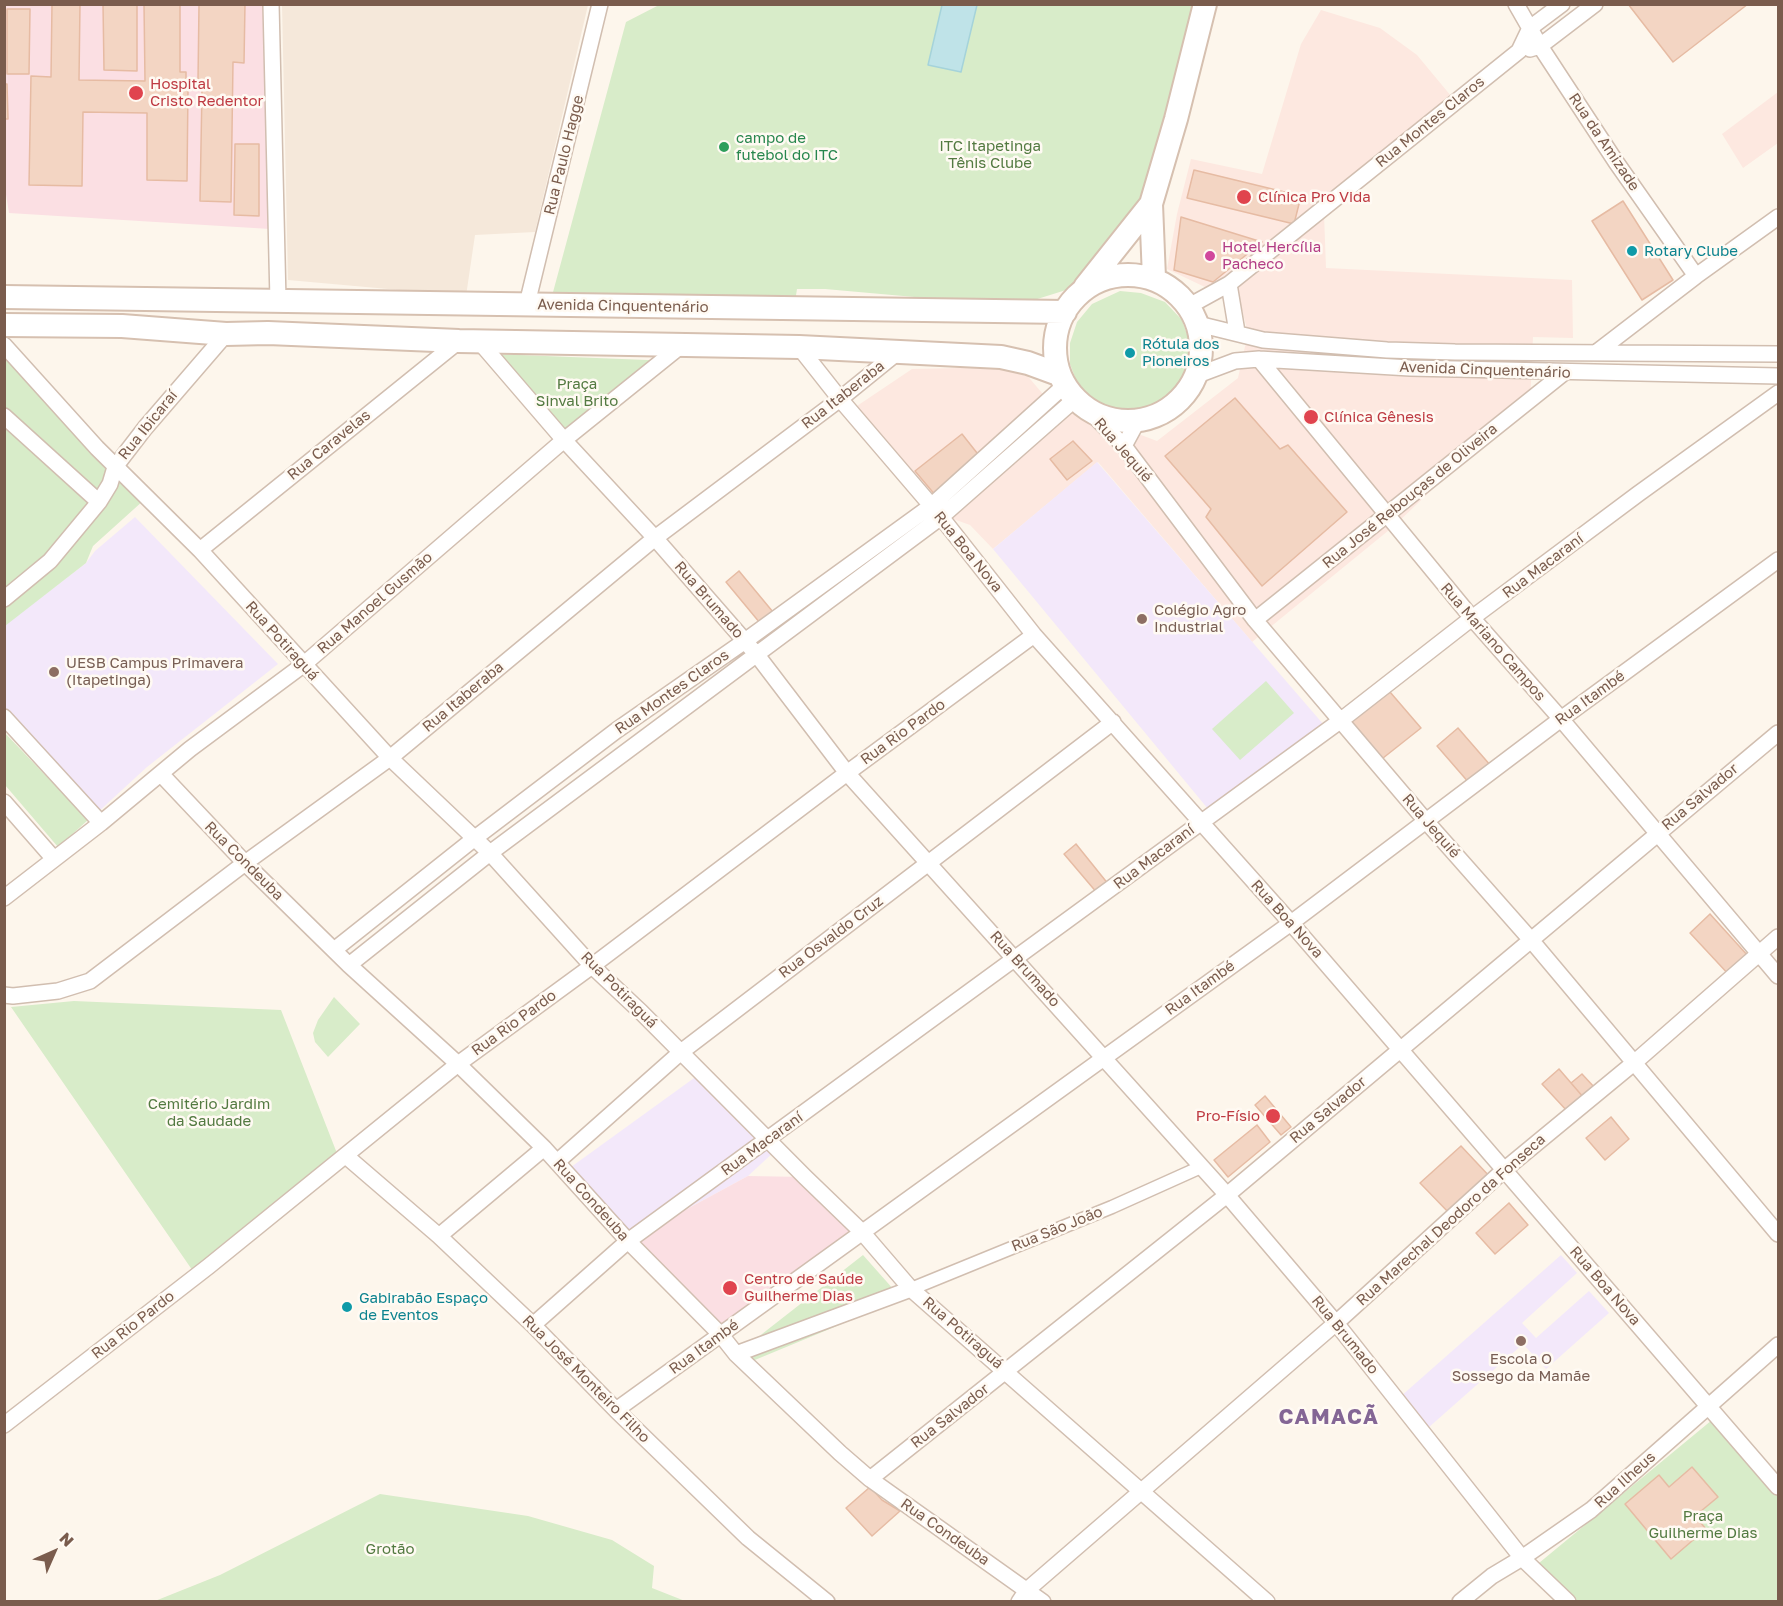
<!DOCTYPE html>
<html>
<head>
<meta charset="utf-8">
<style>
	body { margin:0 }
	#map { position:relative; width:1783px; height:1606px; overflow:hidden; background:#fdf6ec; font-family:"Golos Text",sans-serif }
	canvas { display:block }
	.frame { position:absolute; inset:0; border:6px solid #7a5c4d; pointer-events:none }
	.north { position:absolute; left:24px; top:1522px; width:60px; height:60px; -webkit-text-stroke:4px #fffaf3; paint-order:stroke; rotate:45deg; font-size:16px; font-weight:700; line-height:24px; text-align:center; color:#7a5c4d }
	.north::after { content:''; display:block; margin:auto; width:21px; height:27px; background:#7a5c4d; clip-path:polygon(50% 0,100% 100%,50% 72%,0 100%) }
</style>
</head>
<body>
<div id="map">
<canvas width="1783" height="1606"></canvas>
<div class="frame"></div>
<div class="north">N</div>
</div>
<script>
const ctx = document.querySelector('canvas').getContext('2d');
ctx.lineJoin = 'round';
function paint(path, color) { ctx.fillStyle = color; ctx.fill(path, 'evenodd'); }
const toPath = rows => new Path2D(rows.map(r => 'M' + r).join(''));
function strokePath(path, color, width, dash) { ctx.strokeStyle = color; ctx.lineWidth = width; ctx.lineCap = dash ? 'butt' : 'round'; ctx.setLineDash(dash || []); ctx.stroke(path); }
function drawText(font, color, halo, rows, align = 'center') {
  ctx.font = font + ' "Golos Text",sans-serif'; ctx.lineWidth = 5; ctx.setLineDash([]); ctx.textBaseline = 'middle'; ctx.strokeStyle = halo; ctx.fillStyle = color; for (const [text, x, y, turn = 0] of rows) {
    ctx.save(); ctx.translate(x, y); ctx.rotate((+turn || 0) * Math.PI / 180); ctx.textAlign = isNaN(turn) ? turn : align; if (halo) ctx.strokeText(text, 0, 0); ctx.fillText(text, 0, 0); ctx.restore();
  }
}
paint(toPath([
	[282,5,588,5,535,232,475,235,466,296,288,280]
]), '#f5e8da');
paint(toPath([
	[1321,10,1380,28,1417,55,1461,108,1324,214,1326,268,1572,280,1573,338,1533,337,1530,405,1461,462,1394,526,1252,642,1098,462,993,549,970,525,928,510,851,410,912,369,1006,367,1025,373,1048,400,1157,441,1238,378,1248,333,1238,294,1207,288,1167,269,1177,214,1191,159,1262,174,1301,44],
	[1778,92,1778,143,1743,168,1722,134]
]), '#fde8e0');
paint(toPath([
	[1097,462,1330,732,1218,821,993,549],
	[135,517,278,664,147,767,97,813,5,718,4,626,86,563,95,551],
	[701,1073,775,1151,748,1176,628,1241,560,1175],
	[1561,1255,1577,1273,1522,1323,1536,1338,1589,1291,1609,1313,1546,1369,1523,1344,1428,1428,1400,1397]
]), '#f3e8fa');
paint(toPath([
	[4,5,265,5,270,229,9,213,4,182],
	[748,1176,805,1177,862,1232,721,1335,628,1241]
]), '#fbdfe3');
paint(toPath([
	[659,5,1198,5,1146,212,1082,285,1015,306,825,289,797,289,793,314,549,307,626,22],
	[1120,291,1141,293,1165,302,1182,320,1190,343,1191,362,1183,380,1163,398,1142,412,1115,412,1093,400,1076,380,1070,364,1070,343,1077,322,1092,304],
	[4,346,144,500,93,546,86,563,5,626],
	[494,354,673,361,573,441],
	[1266,681,1294,713,1240,760,1212,729],
	[4,732,88,820,58,847,5,785],
	[334,997,360,1024,328,1057,315,1042,313,1033,318,1020],
	[74,1001,281,1010,340,1161,197,1277,11,1007],
	[863,1255,902,1299,750,1362,739,1352],
	[1712,1420,1778,1497,1778,1601,1573,1601,1539,1563],
	[380,1494,528,1516,612,1540,654,1566,652,1588,685,1601,155,1601,220,1575]
]), '#d8ecc9');
const water = toPath([
	[942,5,977,5,961,72,928,65,942,5]
]);
paint(water, '#bfe3e8');
strokePath(water, '#a5d3da', 1.5);
const building = toPath([
	[52,4,80,4,79,80,145,81,144,4,180,4,180,72,186,72,186,80,198,80,199,5,245,4,244,63,233,62,231,202,200,201,202,90,188,89,187,181,147,180,147,113,83,112,82,186,29,185,31,76,51,77,52,4],
	[103,4,137,4,137,71,104,70,103,4],
	[1628,4,1748,4,1673,62,1628,4],
	[7,9,30,9,29,74,7,74,7,9],
	[4,84,7,84,8,119,4,119,4,84],
	[235,144,259,144,259,216,234,215,235,144],
	[1194,170,1301,196,1294,224,1187,198,1194,170],
	[1623,201,1673,280,1642,300,1592,221,1623,201],
	[1181,217,1262,242,1213,282,1174,270,1181,217],
	[1235,398,1280,449,1288,445,1347,512,1262,586,1206,517,1211,509,1165,456,1235,398],
	[962,434,981,458,936,496,915,471,962,434],
	[1073,441,1092,461,1067,480,1050,459,1073,441],
	[739,571,773,612,760,623,726,582,739,571],
	[1390,692,1421,728,1378,762,1345,724,1390,692],
	[1458,728,1491,766,1470,784,1437,746,1458,728],
	[1076,844,1109,885,1098,894,1064,854,1076,844],
	[1710,914,1749,957,1731,977,1690,933,1710,914],
	[1559,1069,1584,1098,1568,1112,1542,1084,1559,1069],
	[1582,1074,1595,1088,1584,1098,1571,1083,1582,1074],
	[1265,1096,1291,1127,1281,1135,1255,1105,1265,1096],
	[1611,1117,1629,1139,1605,1160,1586,1138,1611,1117],
	[1257,1125,1270,1142,1228,1177,1214,1160,1257,1125],
	[1461,1146,1492,1179,1451,1215,1420,1183,1461,1146],
	[1509,1203,1528,1225,1495,1254,1476,1233,1509,1203],
	[1692,1467,1718,1497,1695,1516,1706,1529,1671,1559,1625,1504,1659,1475,1669,1487,1692,1467],
	[870,1487,882,1500,900,1511,872,1536,846,1508,870,1487]
]);
paint(building, '#f3d5c3');
strokePath(building, '#e6bba3', 1.5);
const pedestrian = toPath([
	[911,1289,1112,1207,1201,1167]
]);
const minor = toPath([
	[271,4,278,301],
	[1516,4,1540,46,1616,162,1696,276],
	[1530,49,1540,46,1595,4],
	[1229,284,1237,332],
	[527,304,600,4],
	[1189,306,1229,284,1519,51,1530,28,1562,4],
	[1198,324,1263,340,1387,350,1455,352,1778,354],
	[478,340,564,440,655,538,757,655,847,773,1227,1195,1336,1323,1522,1558,1568,1602],
	[4,345,97,448,200,550,390,758,490,853,592,966,641,1012,805,1177,862,1232,911,1289,1267,1602],
	[799,347,840,399,941,517,1034,635,1291,923,1778,1487],
	[1597,352,1696,276,1778,217],
	[1259,359,1472,618,1561,719,1778,976],
	[1195,376,1235,361,1259,359,1410,368,1778,376],
	[1091,413,1124,446,1255,620,1425,820,1531,940,1778,1234],
	[4,416,99,502],
	[1124,446,1137,422],
	[200,550,459,341],
	[4,599,50,561,99,502,110,484,115,467,145,428,226,334],
	[1255,620,1565,372],
	[4,717,101,823],
	[161,774,245,863,349,965,458,1064,544,1148,628,1241,721,1335,736,1354,840,1453,870,1479,1043,1602],
	[4,802,54,859],
	[4,898,101,823,190,749,303,665,564,440,682,345],
	[334,950,475,838,617,730,745,641,931,506,1064,386],
	[349,965,490,853,941,517,1074,400],
	[4,995,13,996,58,991,90,981,245,863,390,758,655,538,840,399,898,352],
	[346,1156,439,1236,533,1325,616,1410,748,1538,827,1602],
	[557,1162,681,1052,1113,722],
	[439,1236,544,1148],
	[533,1325,628,1241,1340,721,1472,618,1638,494,1778,393],
	[736,1354,911,1289],
	[616,1410,1291,923,1561,719,1778,560],
	[4,1425,209,1266,458,1064,592,966,847,773,1034,635],
	[870,1479,1227,1195,1778,733],
	[1019,1602,1027,1590,1336,1323,1504,1170,1635,1062,1778,937],
	[1460,1602,1492,1576,1522,1558,1591,1510,1778,1345]
]);
const secondary = toPath([
	'1055 348a73 73 0 1 1 146 0a73 73 0 1 1-146 0Z',
	[1154,278,1151,204,1176,119,1205,4],
	[1085,287,1151,204],
	[4,297,1065,312],
	[4,325,122,326,226,334,268,333,459,341,799,347,1001,357,1028,363,1058,374]
]);
strokePath(pedestrian, '#d1beb0', 15);
strokePath(minor, '#d1beb0', 18);
strokePath(secondary, '#d6c0b0', 26);
strokePath(pedestrian, '#fff', 12);
strokePath(minor, '#fff', 15);
strokePath(secondary, '#fff', 22);
for (const [x, y, r, color] of [
	[136,93,8,"#e0444e"],
	[724,147,6,"#2e9e5b"],
	[1244,197,8,"#e0444e"],
	[1632,251,6,"#0f9aa8"],
	[1210,256,6,"#d1479c"],
	[1130,353,6,"#0f9aa8"],
	[1311,417,8,"#e0444e"],
	[1142,619,6,"#8d6e63"],
	[54,672,6,"#8d6e63"],
	[1273,1116,8,"#e0444e"],
	[730,1288,8,"#e0444e"],
	[347,1307,6,"#0f9aa8"],
	[1521,1341,6,"#8d6e63"]
]) { const dot = new Path2D(); dot.arc(x, y, r, 0, 2 * Math.PI); ctx.fillStyle = color; ctx.fill(dot); strokePath(dot, '#fffaf3', 2); }
drawText('15px', '#be3a42', '#fffaf3', [
	["Hospital",150,84],
	["Cristo Redentor",150,101],
	["Clínica Pro Vida",1258,197],
	["Clínica Gênesis",1324,417],
	["Pro-Físio",1260,1116,"right"],
	["Centro de Saúde",744,1279],
	["Guilherme Dias",744,1296]
], 'left');
drawText('15px', '#7a5c4d', '#fffaf3', [
	["Rua Montes Claros",1430,122,-39],
	["Rua da Amizade",1604,142,56],
	["Rua Paulo Hagge",564,155,-76],
	["Avenida Cinquentenário",623,306,1],
	["Avenida Cinquentenário",1485,370,2],
	["Rua Itaberaba",843,395,-38],
	["Rua Ibicaraí",148,425,-51],
	["Rua Caravelas",329,445,-39],
	["Rua Jequié",1123,450,49],
	["Rua José Rebouças de Oliveira",1410,496,-39],
	["Rua Boa Nova",968,552,51],
	["Rua Macaraní",1543,566,-37],
	["Rua Brumado",709,600,49],
	["Rua Manoel Gusmão",375,603,-41],
	["Rua Potiraguá",282,641,48],
	["Rua Mariano Campos",1493,642,49],
	["Rua Montes Claros",672,692,-35],
	["Rua Itaberaba",463,697,-40],
	["Rua Itambé",1590,698,-36],
	["Rua Rio Pardo",903,732,-36],
	["Rua Salvador",1700,797,-40],
	["Rua Jequié",1431,826,49],
	["Rua Macaraní",1154,857,-37],
	["Rua Condeuba",244,861,45],
	["Rua Boa Nova",1287,919,48],
	["Rua Osvaldo Cruz",831,937,-37],
	["Rua Brumado",1025,969,48],
	["Rua Itambé",1200,988,-36],
	["Rua Potiraguá",619,990,45],
	["Rua Rio Pardo",514,1023,-36],
	["Rua Salvador",1328,1110,-40],
	["Rua Macaraní",762,1144,-36],
	["Rua Condeuba",591,1200,48],
	["Rua Marechal Deodoro da Fonseca",1451,1220,-42],
	["Rua São João",1057,1229,-22],
	["Rua Boa Nova",1605,1286,49],
	["Rua Rio Pardo",133,1325,-38],
	["Rua Potiraguá",963,1333,41],
	["Rua Brumado",1345,1335,51],
	["Rua Itambé",704,1347,-36],
	["Rua José Monteiro Filho",586,1379,45],
	["Rua Salvador",950,1416,-38],
	["Rua Ilheus",1625,1480,-42],
	["Rua Condeuba",945,1532,35]
]);
drawText('15px', '#27864d', '#fffaf3', [
	["campo de",736,138],
	["futebol do ITC",736,155]
], 'left');
drawText('15px', '#537a41', '#fffaf3', [
	["ITC Itapetinga",990,146],
	["Tênis Clube",990,163],
	["Praça",577,384],
	["Sinval Brito",577,401],
	["Cemitério Jardim",209,1104],
	["da Saudade",209,1121],
	["Praça",1703,1516],
	["Guilherme Dias",1703,1533],
	["Grotão",390,1549]
]);
drawText('15px', '#b23c85', '#fffaf3', [
	["Hotel Hercília",1222,247],
	["Pacheco",1222,264]
], 'left');
drawText('15px', '#0d838f', '#fffaf3', [
	["Rotary Clube",1644,251],
	["Rótula dos",1142,344],
	["Pioneiros",1142,361],
	["Gabirabão Espaço",359,1298],
	["de Eventos",359,1315]
], 'left');
drawText('15px', '#785e54', '#fffaf3', [
	["Colégio Agro",1154,610],
	["Industrial",1154,627],
	["UESB Campus Primavera",66,663],
	["(Itapetinga)",66,680],
	["Escola O",1521,1359,"center"],
	["Sossego da Mamãe",1521,1376,"center"]
], 'left');
ctx.letterSpacing = '1.5px';
drawText('bold 21px', '#846695', '#fffaf3', [
	["CAMACÃ",1329,1417]
]);
ctx.letterSpacing = '0px';
</script>
</body>
</html>
